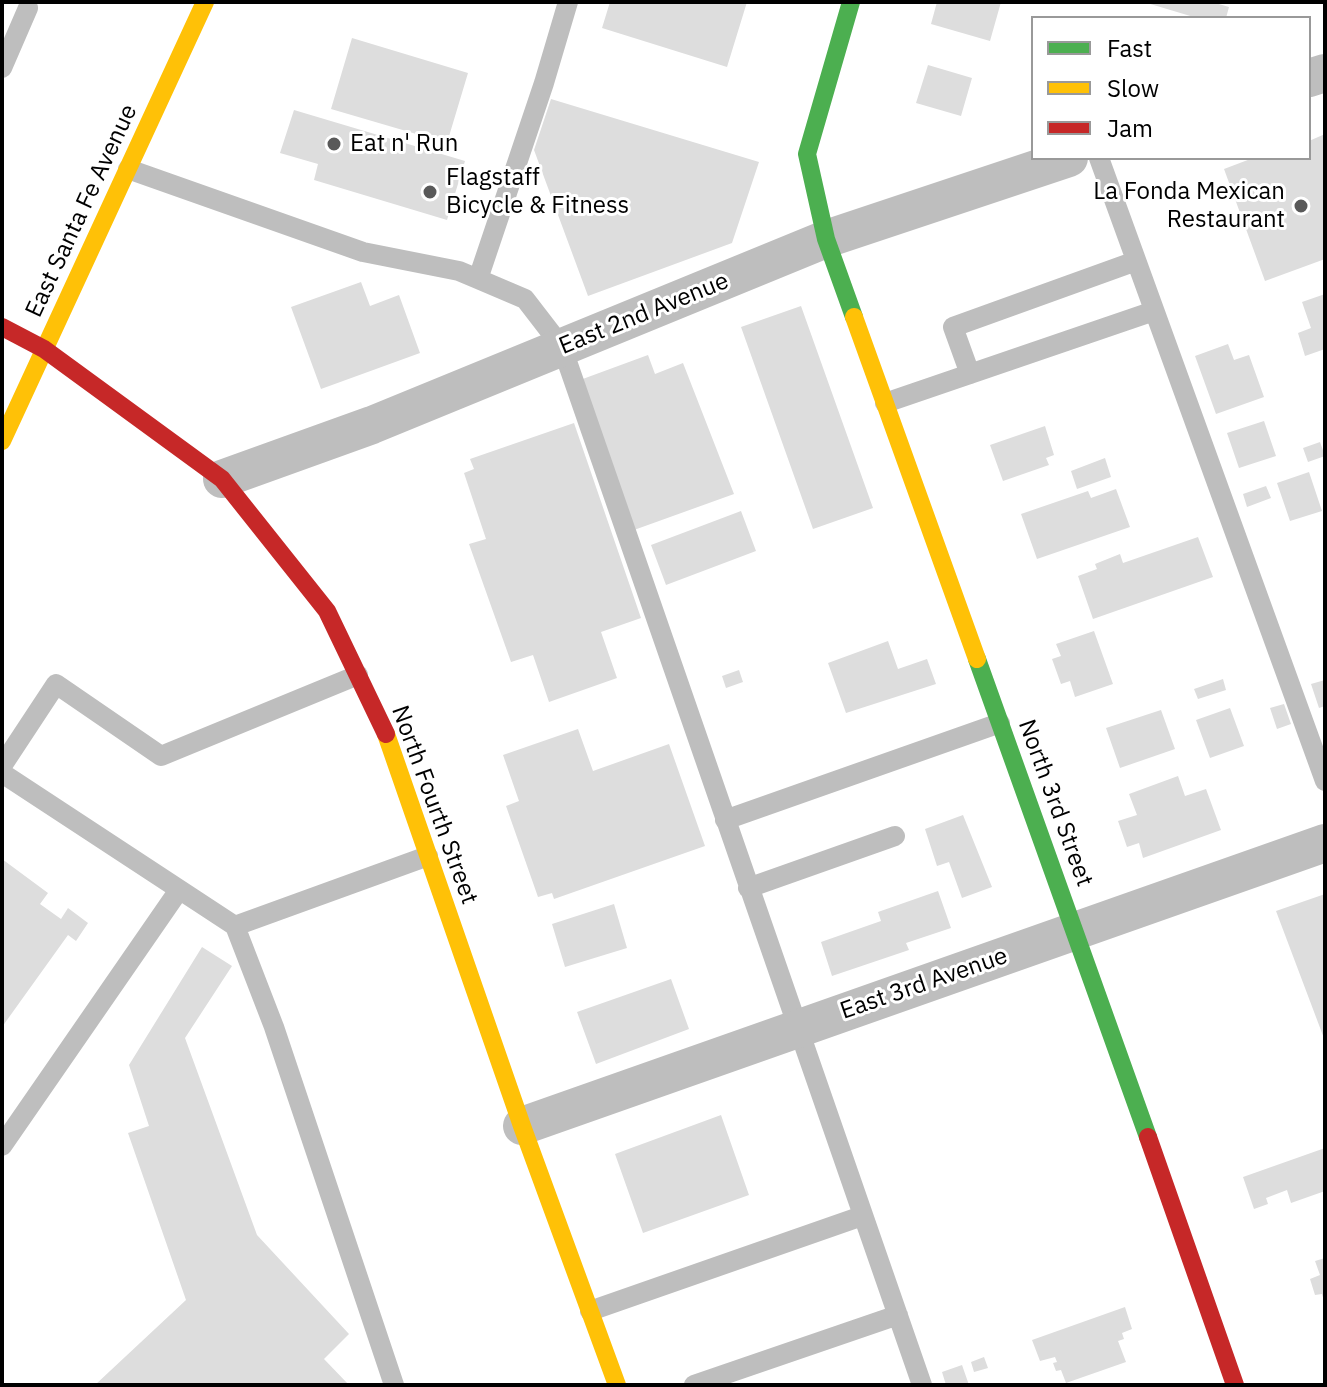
<!DOCTYPE html>
<html>
<head>
<meta charset="utf-8">
<style>
	body { margin:0 }
	#map { position:relative; width:1327px; height:1387px; overflow:hidden; background:#fff; font-family:"IBM Plex Sans",sans-serif }
	canvas { display:block }
	.frame { position:absolute; inset:0; border:4px solid #000; pointer-events:none }
	.legend { position:absolute; left:1031px; top:16px; width:280px; height:144px; box-sizing:border-box; background:#fff; border:2px solid #999; margin:0; padding:10px 14px; list-style:none; font-size:24px; color:#000 }
	.legend li { display:flex; align-items:center; gap:16px; height:40px }
	.legend b { width:40px; border:2px solid #999 }
</style>
</head>
<body>
<div id="map">
<canvas width="1327" height="1387"></canvas>
<div class="frame"></div>
<ul class="legend">
<li><b style="height:10px;background:#4caf50"></b>Fast</li>
<li><b style="height:10px;background:#ffc107"></b>Slow</li>
<li><b style="height:10px;background:#c62828"></b>Jam</li>
</ul>
</div>
<script>
const ctx = document.querySelector('canvas').getContext('2d');
ctx.lineJoin = 'round';
function paint(path, color) { ctx.fillStyle = color; ctx.fill(path, 'evenodd'); }
const toPath = rows => new Path2D(rows.map(r => 'M' + r).join(''));
function strokePath(path, color, width, dash) { ctx.strokeStyle = color; ctx.lineWidth = width; ctx.lineCap = dash ? 'butt' : 'round'; ctx.setLineDash(dash || []); ctx.stroke(path); }
function drawText(font, color, halo, rows, align = 'center') {
  ctx.font = font + ' "IBM Plex Sans",sans-serif'; ctx.lineWidth = 6; ctx.setLineDash([]); ctx.textBaseline = 'middle'; ctx.strokeStyle = halo; ctx.fillStyle = color; for (const [text, x, y, turn = 0] of rows) {
    ctx.save(); ctx.translate(x, y); ctx.rotate((+turn || 0) * Math.PI / 180); ctx.textAlign = isNaN(turn) ? turn : align; if (halo) ctx.strokeText(text, 0, 0); ctx.fillText(text, 0, 0); ctx.restore();
  }
}
paint(toPath([
	[610,2,747,2,727,67,602,28],
	[937,2,1001,2,990,41,931,24],
	[1212,2,1229,7,1226,18,1197,18,1147,3],
	[352,38,468,73,447,143,331,109],
	[928,65,972,78,961,116,916,103],
	[551,99,759,162,732,243,588,296,534,150],
	[294,110,465,161,447,220,314,180,318,164,280,153],
	[1325,134,1325,259,1265,281,1224,169,1253,158,1309,158,1309,141],
	[361,282,370,306,399,295,420,353,321,389,291,307],
	[1325,294,1325,349,1305,356,1298,333,1311,328,1302,302],
	[801,306,873,508,813,529,741,327],
	[1228,344,1234,360,1249,355,1264,397,1216,414,1195,356],
	[648,355,655,374,683,363,734,494,634,530,580,380],
	[1264,421,1276,456,1239,468,1227,433],
	[574,423,641,618,601,632,617,678,549,702,533,655,511,662,469,544,486,539,464,473,474,469,470,459],
	[1045,426,1054,455,1046,458,1049,465,1003,481,990,445],
	[1320,442,1325,456,1308,462,1303,448],
	[1105,458,1111,477,1077,489,1071,471],
	[1309,472,1322,511,1290,521,1277,483],
	[1266,486,1271,498,1247,507,1243,494],
	[1116,489,1130,527,1037,559,1021,514,1088,491,1091,498],
	[741,511,756,551,666,585,651,545],
	[1198,537,1213,577,1093,619,1078,576,1097,569,1095,564,1120,554,1123,563],
	[1094,631,1113,684,1075,697,1070,681,1061,684,1052,659,1061,656,1056,644],
	[888,641,898,669,927,659,936,684,846,713,828,663],
	[739,670,743,682,726,688,722,676],
	[1223,679,1226,690,1198,699,1194,689],
	[1325,680,1325,706,1319,708,1311,684],
	[1284,704,1291,724,1277,729,1270,708],
	[1230,708,1244,746,1210,758,1196,720],
	[1161,710,1175,749,1120,768,1106,728],
	[578,729,593,771,669,744,705,846,554,899,552,893,538,897,506,806,519,801,503,755],
	[1178,776,1185,796,1206,789,1221,830,1143,858,1139,843,1127,847,1118,821,1137,815,1129,794],
	[963,815,992,887,962,898,949,862,937,866,925,829],
	[2,859,48,893,40,904,61,919,68,908,88,923,76,941,68,935,2,1027],
	[938,891,951,928,906,943,909,950,832,976,821,942,881,921,878,912],
	[1325,894,1325,1041,1276,911],
	[614,904,627,948,565,967,552,924],
	[202,947,232,966,185,1038,257,1235,349,1334,324,1359,349,1385,95,1385,186,1300,128,1133,149,1126,129,1065],
	[671,979,689,1029,596,1064,577,1012],
	[721,1115,749,1195,643,1233,615,1154],
	[1325,1148,1325,1191,1291,1203,1287,1190,1266,1198,1268,1204,1254,1209,1243,1177],
	[1325,1258,1325,1301,1324,1301,1322,1294,1315,1295,1310,1279,1320,1275,1315,1261],
	[1125,1307,1132,1329,1122,1333,1124,1339,1118,1341,1126,1362,1066,1383,1061,1370,1056,1371,1053,1363,1057,1362,1055,1357,1040,1361,1032,1340],
	[984,1357,988,1368,974,1372,971,1362],
	[962,1365,969,1385,946,1385,942,1372]
]), '#ddd');
strokePath(toPath([
	[2,68,28,8],
	[1099,158,1325,781],
	[128,169,363,252,459,271,478,279,525,299,562,347,922,1385],
	[478,279,544,83,568,2],
	[970,374,953,327,1136,261],
	[885,403,1154,311],
	[2,766,56,684,161,756,358,675],
	[2,773,235,926,274,1027,394,1385],
	[725,820,1000,723],
	[748,888,895,836],
	[235,926,428,856],
	[2,1146,179,890],
	[590,1311,862,1216],
	[694,1385,898,1315]
]), '#bebebe', 20);
strokePath(toPath([
	[1309,78,1325,73],
	[222,479,372,425,826,239,1069,158],
	[522,1126,1325,843]
]), '#bebebe', 38);
strokePath(toPath([
	[851,2,807,154,826,239,854,317],
	[977,659,1148,1137]
]), '#4caf50', 18);
strokePath(toPath([
	[854,317,977,659],
	[2,441,205,2],
	[386,734,522,1126,617,1385]
]), '#ffc107', 18);
strokePath(toPath([
	[2,327,44,349,222,479,327,611,386,734],
	[1148,1137,1235,1385]
]), '#c62828', 18);
for (const [x, y, r, color] of [
	[334,144,8,"#595959"],
	[430,192,8,"#595959"],
	[1301,206,8,"#595959"]
]) { const dot = new Path2D(); dot.arc(x, y, r, 0, 2 * Math.PI); ctx.fillStyle = color; ctx.fill(dot); strokePath(dot, '#fff', 3); }
drawText('24px', '#000', '#fff', [
	["Eat n' Run",350,144],
	["Flagstaff",446,178],
	["Bicycle & Fitness",446,206],
	["La Fonda Mexican",1285,192,"right"],
	["Restaurant",1285,220,"right"]
], 'left');
drawText('24px', '#000', '#fff', [
	["East Santa Fe Avenue",82,211,-65],
	["East 2nd Avenue",644,314,-22],
	["North 3rd Street",1055,803,70],
	["North Fourth Street",434,805,70],
	["East 3rd Avenue",924,984,-19]
]);
</script>
</body>
</html>
